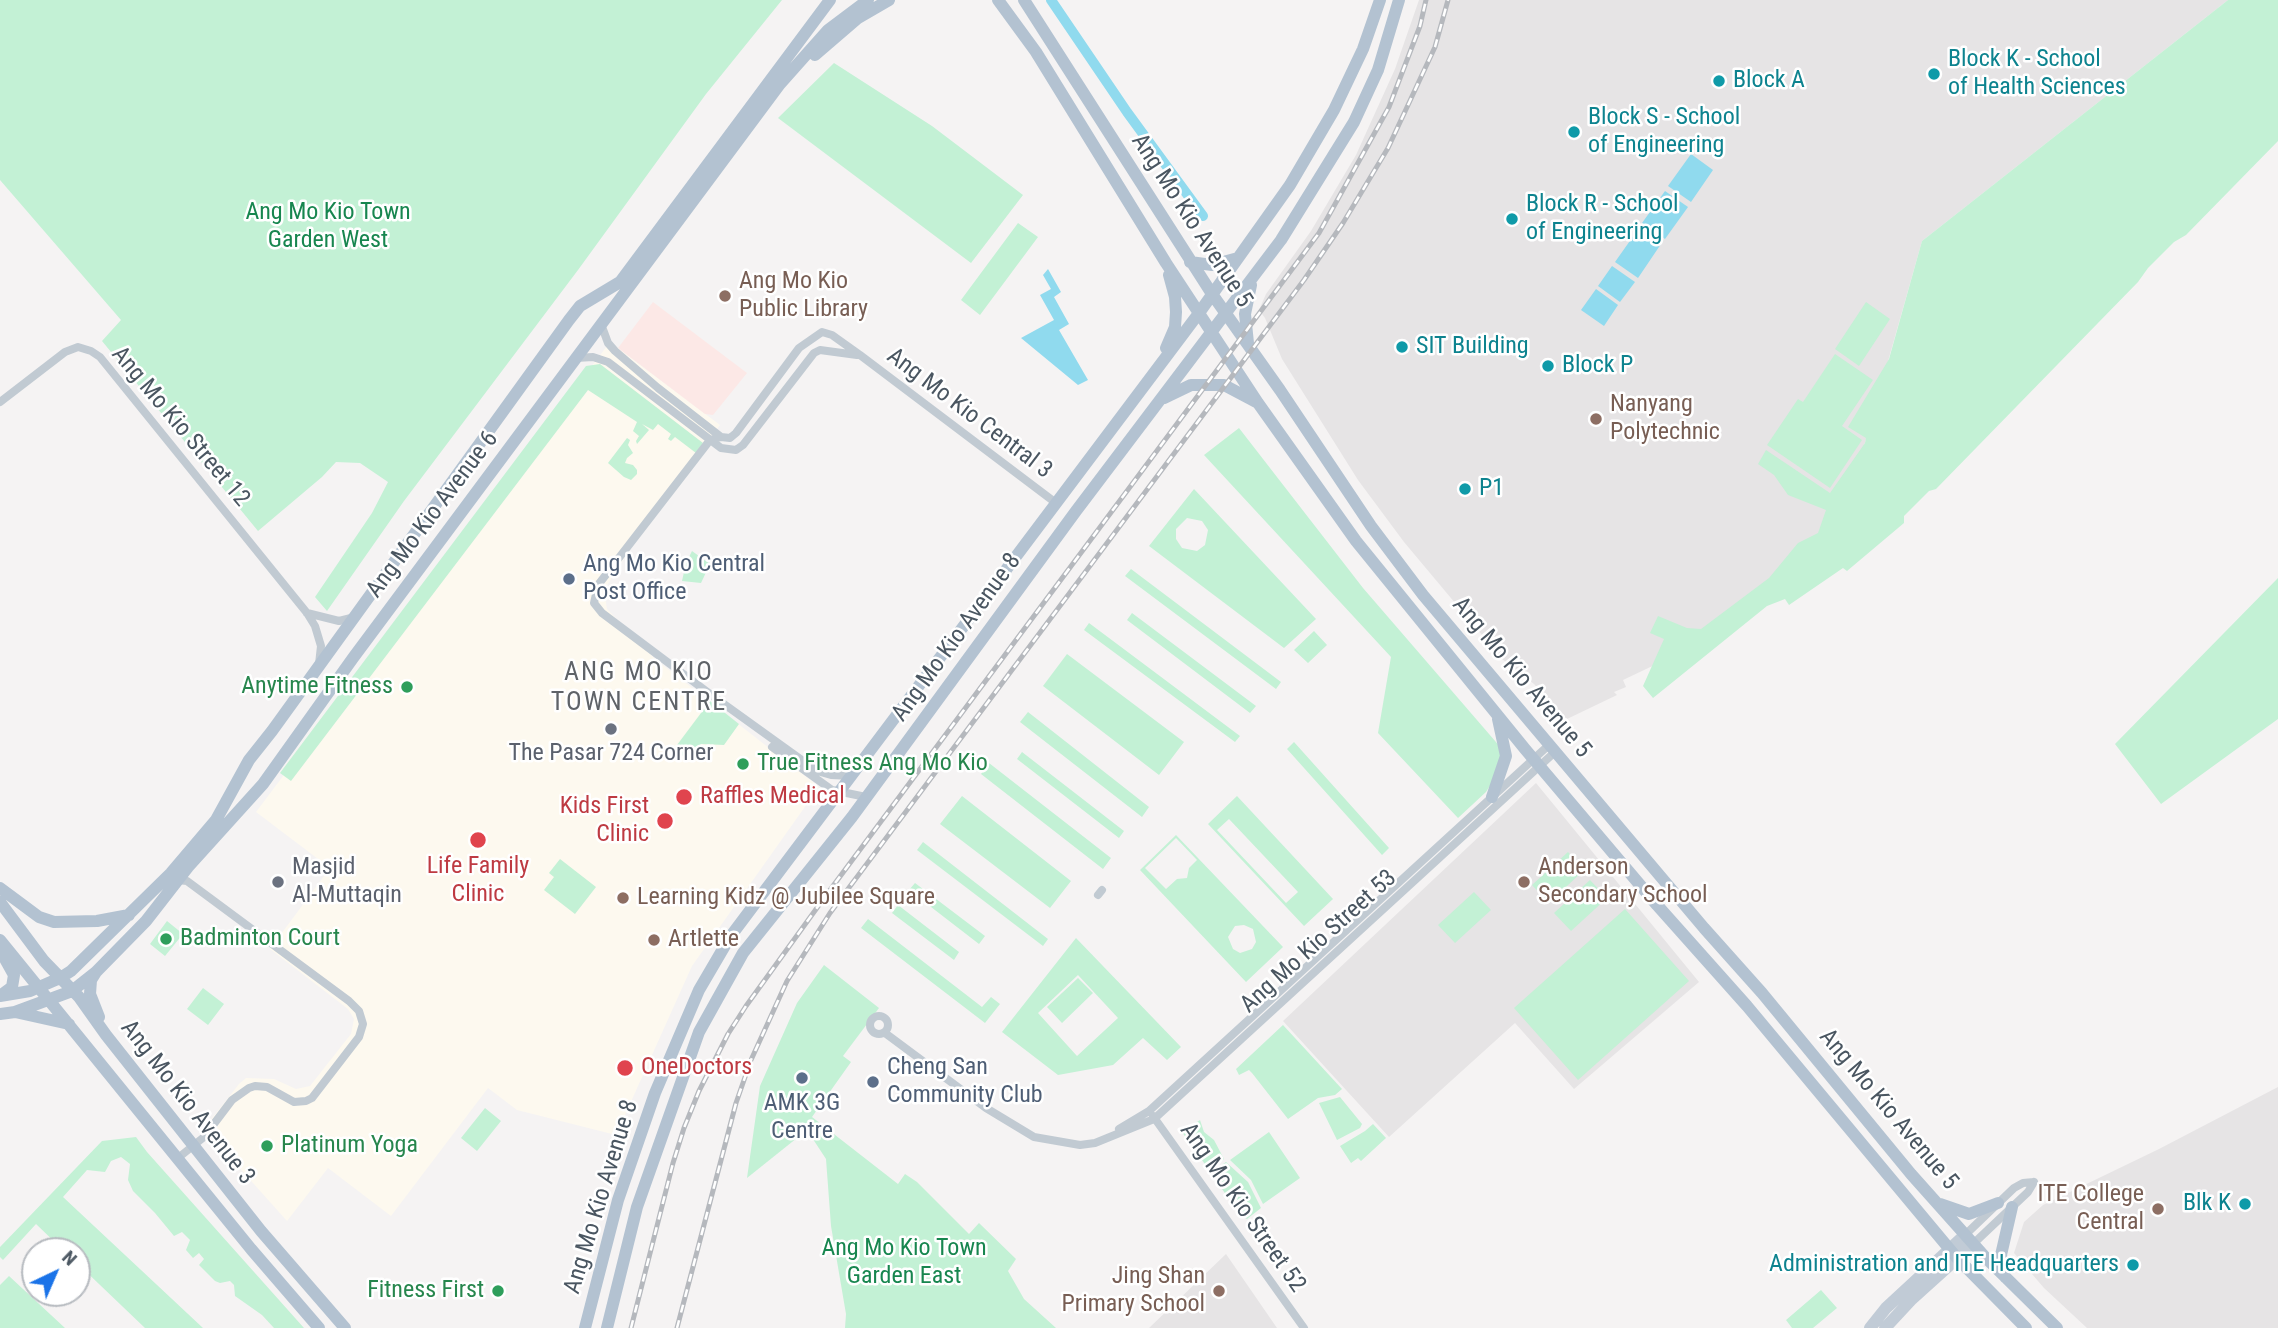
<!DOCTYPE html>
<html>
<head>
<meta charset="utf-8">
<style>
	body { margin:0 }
	#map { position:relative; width:2278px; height:1328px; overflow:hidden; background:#f5f3f3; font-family:"Roboto Condensed",sans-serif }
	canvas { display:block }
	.north { position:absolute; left:21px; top:1237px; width:70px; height:70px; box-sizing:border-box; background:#fff; border:2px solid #b7bbc0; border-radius:50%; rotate:44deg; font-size:19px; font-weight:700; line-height:28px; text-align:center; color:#4a5661 }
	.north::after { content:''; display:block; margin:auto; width:24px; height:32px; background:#1a73e8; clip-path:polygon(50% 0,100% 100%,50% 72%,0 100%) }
</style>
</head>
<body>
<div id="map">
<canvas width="2278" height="1328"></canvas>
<div class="north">N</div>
</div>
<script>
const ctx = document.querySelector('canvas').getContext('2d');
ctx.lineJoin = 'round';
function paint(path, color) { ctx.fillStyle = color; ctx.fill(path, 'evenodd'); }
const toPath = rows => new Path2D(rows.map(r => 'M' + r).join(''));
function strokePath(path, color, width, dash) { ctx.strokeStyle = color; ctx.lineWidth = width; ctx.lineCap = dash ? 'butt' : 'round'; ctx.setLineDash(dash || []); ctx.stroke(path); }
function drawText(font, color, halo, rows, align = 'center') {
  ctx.font = font + ' "Roboto Condensed",sans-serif'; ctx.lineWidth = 5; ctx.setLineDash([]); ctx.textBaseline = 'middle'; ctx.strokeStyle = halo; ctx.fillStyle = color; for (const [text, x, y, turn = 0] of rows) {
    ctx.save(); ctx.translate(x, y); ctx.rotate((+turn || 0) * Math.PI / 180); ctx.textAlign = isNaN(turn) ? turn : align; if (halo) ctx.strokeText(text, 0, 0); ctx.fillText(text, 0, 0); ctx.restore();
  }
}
paint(toPath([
	[610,342,720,425,646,524,604,590,607,609,655,659,819,787,692,966,616,1135,517,1110,488,1088,391,1216,328,1168,287,1221,201,1125,210,1121,239,1084,246,1078,274,1079,296,1089,310,1086,351,1034,354,1019,348,1009,270,949,330,868,256,812]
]), '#fdf9ef');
paint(toPath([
	[1419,0,2228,0,1922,241,1842,524,1703,642,1623,680,1626,687,1614,692,1617,695,1567,719,1562,716,1534,684,1502,659,1404,542,1358,480,1282,359,1265,318,1259,310,1266,294,1311,231,1356,155,1395,69],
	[1536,783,1699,982,1574,1089,1515,1023,1389,1137,1283,1021],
	[2278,1087,2278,1328,2087,1328,2044,1288,2014,1253,2024,1222,2043,1205,2159,1149],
	[1226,1254,1277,1328,1149,1328]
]), '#e6e4e5');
paint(toPath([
	[653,302,747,373,713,415,705,414,618,348]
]), '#fce8e6');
paint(toPath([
	[0,0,782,0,706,94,578,270,404,501,327,611,315,597,372,513,388,482,360,463,336,462,322,477,258,531,102,341,121,320,0,180],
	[2228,0,2278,0,2278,141,2186,235,2174,242,2148,268,2138,282,1936,489,1929,491,1904,516,1904,523,1847,571,1843,568,1789,605,1785,599,1767,606,1653,698,1643,686,1664,639,1650,633,1658,616,1687,628,1701,629,1769,578,1798,543,1818,533,1826,510,1788,495,1774,475,1758,464,1766,450,1830,493,1865,443,1866,438,1848,427,1889,359,1922,241],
	[834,63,932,126,1023,195,971,263,778,118],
	[1018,223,1038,237,980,315,961,300],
	[1866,302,1890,319,1859,366,1835,349],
	[1835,354,1873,380,1842,426,1862,440,1830,488,1767,445,1798,399,1803,402],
	[600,364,703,443,696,453,675,437,671,441,668,439,671,434,658,424,653,430,642,424,649,430,637,444,636,441,639,436,633,431,637,422,588,390,291,781,280,773,586,366],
	[1239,428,1363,588,1502,749,1498,773,1486,792,1458,818,1378,733,1391,657,1204,455],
	[627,438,630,440,628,445,633,453,627,458,625,463,633,465,637,470,637,474,631,480,624,477,608,463],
	[1194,489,1316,619,1284,648,1149,546],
	[1187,518,1202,521,1208,530,1205,545,1197,551,1182,548,1176,539,1176,529],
	[692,551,710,564,701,583,682,581,686,563],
	[1131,569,1281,682,1276,689,1125,576],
	[2278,578,2278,719,2161,804,2115,744],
	[1132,613,1256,706,1250,713,1127,620],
	[1089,623,1240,736,1235,742,1084,630],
	[1314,631,1327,645,1308,663,1294,650],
	[1067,654,1184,742,1159,775,1043,686],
	[710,701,739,724,724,745,701,744,688,760,674,749],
	[1028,712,1149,807,1142,817,1020,722],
	[1294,742,1389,848,1382,855,1287,749],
	[1022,752,1124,831,1119,838,1017,759],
	[989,763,1111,858,1103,869,981,774],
	[962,796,1071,881,1050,908,940,824],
	[1237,796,1333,899,1304,926,1208,824],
	[1229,819,1298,892,1286,903,1217,830],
	[1176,835,1283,947,1246,982,1140,870],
	[1176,838,1197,860,1189,868,1187,878,1177,879,1166,889,1145,868],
	[1244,925,1253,929,1256,942,1252,949,1240,953,1233,949,1228,937,1235,926],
	[923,842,1048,939,1043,946,917,850],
	[1568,852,1584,870,1549,903,1532,885],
	[560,859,596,887,575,914,544,890,554,877,549,873],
	[1590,880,1607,898,1571,931,1554,913],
	[915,883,985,936,979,944,909,890],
	[1474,892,1491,910,1455,943,1438,925],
	[898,905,959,952,954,960,892,913],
	[1625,909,1689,981,1578,1080,1514,1008],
	[868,919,982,1007,991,997,1000,1004,985,1023,861,928],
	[167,921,183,934,165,956,150,944],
	[1076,938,1181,1047,1167,1060,1143,1038,1113,1065,1058,1075,1002,1032],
	[1078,975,1118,1018,1077,1056,1038,1013],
	[824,965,879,1008,843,1056,851,1062,812,1117,898,1184,905,1174,917,1182,969,1234,979,1223,1016,1259,1008,1271,1024,1299,1056,1328,845,1328,846,1314,831,1226,826,1159,807,1130,747,1178,760,1086,797,1003],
	[1078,978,1093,993,1062,1023,1047,1007],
	[203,988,224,1004,208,1025,187,1009],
	[1283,1025,1342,1089,1335,1095,1318,1098,1288,1119,1252,1073,1249,1070,1239,1075,1236,1069],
	[1340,1097,1362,1124,1360,1128,1337,1140,1319,1103],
	[485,1108,501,1121,477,1151,461,1138],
	[1200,1120,1204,1132,1214,1140,1224,1159,1209,1170,1182,1132],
	[1373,1124,1386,1138,1361,1161,1358,1158,1351,1163,1340,1146,1365,1131],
	[1269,1132,1300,1178,1263,1204,1251,1180,1230,1160],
	[136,1137,147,1152,304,1328,274,1328,262,1315,235,1296,234,1285,230,1281,220,1283,215,1281,199,1265,204,1259,199,1253,193,1258,186,1250,190,1240,182,1232,174,1236,155,1213,133,1191,128,1180,130,1164,121,1157,111,1161,105,1172,87,1170,63,1197,203,1328,145,1328,77,1263,77,1251,64,1251,36,1224,3,1260,0,1257,0,1247,102,1141],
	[1226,1162,1248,1182,1261,1208,1247,1219,1240,1215,1211,1173],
	[9,1276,65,1328,0,1328,0,1285],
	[1821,1290,1837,1308,1813,1328,1792,1328,1786,1320]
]), '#c3f1d5');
paint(toPath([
	[1691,154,1713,170,1691,202,1668,186],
	[1665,191,1688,207,1665,239,1642,223],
	[1639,228,1661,244,1638,278,1615,262],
	[1612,266,1635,282,1620,302,1598,286],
	[1048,269,1061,292,1054,297,1069,324,1059,330,1088,380,1078,385,1021,338,1054,320,1040,295,1051,289,1043,275],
	[1596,289,1618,305,1604,326,1581,310]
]), '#90daee');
strokePath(toPath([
	[1051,0,1127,112,1203,216]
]), '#90daee', 10);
strokePath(toPath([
	[601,324,608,343,615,351,658,388,721,437],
	[576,358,593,357,608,362,721,448,736,450,743,445,814,353,820,350,857,355],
	[0,402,65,352,78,347,91,351,100,357,307,613,315,626,321,646,319,664],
	[307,613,339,621,355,617],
	[772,747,832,790,866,797],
	[852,776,831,775,817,771,710,694,602,613,594,603,598,585,710,440,721,437,730,438,736,433,799,348,822,332,832,335,860,355,1056,503],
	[177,880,187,881,349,1001,359,1011,363,1024,359,1037,312,1098,306,1101,294,1102,267,1087,255,1086,249,1088,232,1100,204,1137,178,1158],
	[1098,895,1102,890],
	'870 1025a9 9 0 1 1 18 0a9 9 0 1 1-18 0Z',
	[885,1033,986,1108,1034,1137,1080,1145,1095,1143,1154,1119,1556,751],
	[1153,1116,1304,1328],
	[1119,1129,1149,1111,1550,744],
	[1965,1235,2014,1188,2023,1183,2034,1182],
	[1973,1244,2028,1192,2034,1182]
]), '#c1cad2', 8);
strokePath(toPath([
	[1870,1328,1886,1308,1965,1235],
	[1885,1328,1912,1299,1973,1244]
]), '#c1cbd6', 12);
strokePath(toPath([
	[998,0,1036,52,1166,263,1258,403,1356,541,1525,749,1657,905,1747,1006,1957,1258,2026,1328],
	[1024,0,1212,294,1280,390,1371,526,1423,595,1704,928,1762,993,1911,1174,1985,1257,2057,1328],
	[815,55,858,18,889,0],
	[1190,262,1212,265,1238,258],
	[1248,343,1245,314,1251,285],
	[1166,348,1175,327,1176,312,1175,297,1169,275],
	[1164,398,1191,385,1224,385,1258,403],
	[1492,797,1506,756,1498,719],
	[0,888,39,917,54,922,97,921,129,915],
	[0,902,44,961,79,997,106,1035,261,1231,345,1328],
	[0,940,251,1249,319,1328],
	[0,950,14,975,12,987,0,996],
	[96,972,91,980,90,994,99,1017],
	[0,996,30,991,60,978,71,971,171,873,216,820,249,760,272,731,569,320,580,306,620,282,830,0],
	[15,1012,69,1024],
	[0,1014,15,1012,72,991,96,972,146,921,188,867,263,784,353,658,780,84,828,30,868,0],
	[1940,1204,1969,1214,1998,1203],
	[2005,1277,2001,1255,2012,1207],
	[585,1328,618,1200,655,1093,699,990,730,937,1199,313,1290,185,1334,110,1363,49,1380,0],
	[607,1328,637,1207,699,1032,743,953,852,817,1076,511,1281,240,1354,122,1378,70,1399,0]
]), '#b3c2d1', 12);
const rail = toPath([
	[631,1328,673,1163,684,1128,699,1091,728,1034,746,1006,827,894,1319,233,1389,107,1420,26,1426,0],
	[677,1328,736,1103,751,1060,787,981,830,913,1304,280,1343,223,1388,148,1435,47,1448,0]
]);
strokePath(rail, '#b5b8bd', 5);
strokePath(rail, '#fff', 2.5, [8]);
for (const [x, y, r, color] of [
	[1934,74,7,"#0f9aa8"],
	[1719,81,7,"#0f9aa8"],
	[1574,132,7,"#0f9aa8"],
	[1512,219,7,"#0f9aa8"],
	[725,296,7,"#8d6e63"],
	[1402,347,7,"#0f9aa8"],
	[1548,366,7,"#0f9aa8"],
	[1596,419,7,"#8d6e63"],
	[1465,489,7,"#0f9aa8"],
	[569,579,7,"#5c6f8a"],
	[407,687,7,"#2e9e5b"],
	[611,729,7,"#6b7280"],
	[743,764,7,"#2e9e5b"],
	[684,797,9,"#e0444e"],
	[665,821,9,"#e0444e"],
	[478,840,9,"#e0444e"],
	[278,882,7,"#6b7280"],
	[1524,882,7,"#8d6e63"],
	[623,898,7,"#8d6e63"],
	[166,939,7,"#2e9e5b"],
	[654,940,7,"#8d6e63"],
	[625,1068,9,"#e0444e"],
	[802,1078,7,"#5c6f8a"],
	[873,1082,7,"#5c6f8a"],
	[267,1146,7,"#2e9e5b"],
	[2245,1204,7,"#0f9aa8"],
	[2158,1209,7,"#8d6e63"],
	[2133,1265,7,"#0f9aa8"],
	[498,1291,7,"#2e9e5b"],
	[1219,1291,7,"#8d6e63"]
]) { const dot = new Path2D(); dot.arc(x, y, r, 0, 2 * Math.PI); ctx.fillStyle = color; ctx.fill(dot); strokePath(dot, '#fff', 2.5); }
drawText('24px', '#0d838f', '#fff', [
	["Block K - School",1948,60],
	["of Health Sciences",1948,88],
	["Block A",1733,81],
	["Block S - School",1588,118],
	["of Engineering",1588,146],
	["Block R - School",1526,205],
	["of Engineering",1526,233],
	["SIT Building",1416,347],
	["Block P",1562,366],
	["P1",1479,489],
	["Blk K",2231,1204,"right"],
	["Administration and ITE Headquarters",2119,1265,"right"]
], 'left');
drawText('24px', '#17864f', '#fff', [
	["Ang Mo Kio Town",328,213],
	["Garden West",328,241],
	["Ang Mo Kio Town",904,1249],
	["Garden East",904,1277]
]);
drawText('24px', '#4a5661', '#fff', [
	["Ang Mo Kio Avenue 5",1191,221,57],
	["Ang Mo Kio Central 3",969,414,37],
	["Ang Mo Kio Street 12",180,427,50],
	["Ang Mo Kio Avenue 6",433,515,-53],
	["Ang Mo Kio Avenue 8",957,638,-54],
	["Ang Mo Kio Avenue 5",1521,678,50],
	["Ang Mo Kio Street 53",1319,942,-42],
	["Ang Mo Kio Avenue 3",187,1103,52],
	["Ang Mo Kio Avenue 5",1888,1110,50],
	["Ang Mo Kio Avenue 8",602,1197,-73],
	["Ang Mo Kio Street 52",1242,1208,55]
]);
drawText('24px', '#785e54', '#fff', [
	["Ang Mo Kio",739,282],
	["Public Library",739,310],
	["Nanyang",1610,405],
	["Polytechnic",1610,433],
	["Anderson",1538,868],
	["Secondary School",1538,896],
	["Learning Kidz @ Jubilee Square",637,898],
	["Artlette",668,940],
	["ITE College",2144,1195,"right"],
	["Central",2144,1223,"right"],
	["Jing Shan",1205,1277,"right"],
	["Primary School",1205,1305,"right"]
], 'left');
drawText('24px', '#4e5e75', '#fff', [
	["Ang Mo Kio Central",583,565],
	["Post Office",583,593],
	["Cheng San",887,1068],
	["Community Club",887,1096],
	["AMK 3G",802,1104,"center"],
	["Centre",802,1132,"center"]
], 'left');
drawText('24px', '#27864d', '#fff', [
	["Anytime Fitness",393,687,"right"],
	["True Fitness Ang Mo Kio",757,764],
	["Badminton Court",180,939],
	["Platinum Yoga",281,1146],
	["Fitness First",484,1291,"right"]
], 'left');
drawText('24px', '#5b616d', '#fff', [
	["The Pasar 724 Corner",611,754],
	["Masjid",292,868,"left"],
	["Al-Muttaqin",292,896,"left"]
]);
drawText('24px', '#be3a42', '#fff', [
	["Raffles Medical",700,797],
	["Kids First",649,807,"right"],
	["Clinic",649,835,"right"],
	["Life Family",478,867,"center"],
	["Clinic",478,895,"center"],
	["OneDoctors",641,1068]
], 'left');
ctx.letterSpacing = '2px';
drawText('26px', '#5f6368', '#fff', [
	["ANG MO KIO",639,673],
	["TOWN CENTRE",639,703]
]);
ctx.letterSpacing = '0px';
</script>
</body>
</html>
